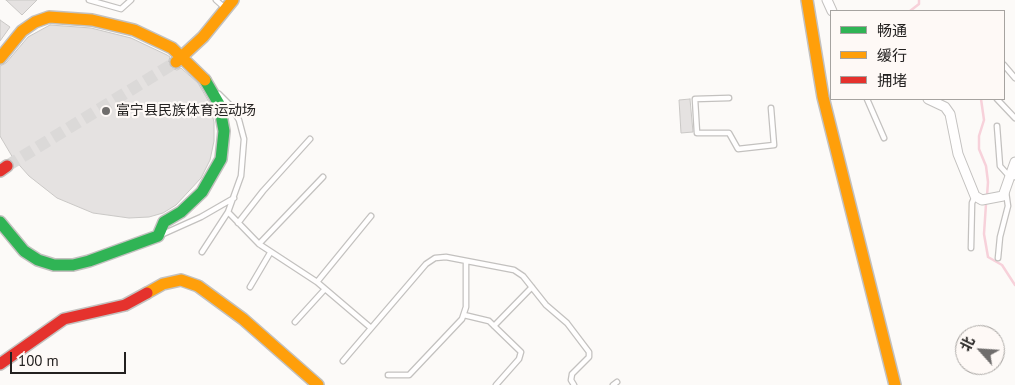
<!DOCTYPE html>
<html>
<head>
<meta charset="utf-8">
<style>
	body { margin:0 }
	#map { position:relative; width:1015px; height:385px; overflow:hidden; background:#fcfaf8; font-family:"PT Sans","Noto Sans SC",sans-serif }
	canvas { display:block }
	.legend { position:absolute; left:830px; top:10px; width:175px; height:90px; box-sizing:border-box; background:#fef9f6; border:1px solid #a6a3a0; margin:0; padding:6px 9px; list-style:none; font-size:15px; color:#232120 }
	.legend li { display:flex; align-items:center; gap:10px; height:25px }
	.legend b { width:25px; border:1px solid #a6a3a0 }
	.north { position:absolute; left:955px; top:325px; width:50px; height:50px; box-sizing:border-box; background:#fef9f6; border:1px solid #a6a3a0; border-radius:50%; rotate:296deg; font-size:14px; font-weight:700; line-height:20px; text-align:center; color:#232120 }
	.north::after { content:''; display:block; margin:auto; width:18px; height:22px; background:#6f6d6c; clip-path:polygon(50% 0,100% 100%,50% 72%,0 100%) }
	.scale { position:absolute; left:10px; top:352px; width:116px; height:22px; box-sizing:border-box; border:2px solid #232120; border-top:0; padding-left:6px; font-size:15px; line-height:18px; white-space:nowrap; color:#232120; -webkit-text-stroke:4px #fef9f6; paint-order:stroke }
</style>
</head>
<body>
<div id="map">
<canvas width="1015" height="385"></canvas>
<ul class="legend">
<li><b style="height:6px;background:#30b455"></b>畅通</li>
<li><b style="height:6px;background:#ff9f0a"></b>缓行</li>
<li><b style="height:6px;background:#e5322d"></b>拥堵</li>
</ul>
<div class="north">北</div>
<div class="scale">100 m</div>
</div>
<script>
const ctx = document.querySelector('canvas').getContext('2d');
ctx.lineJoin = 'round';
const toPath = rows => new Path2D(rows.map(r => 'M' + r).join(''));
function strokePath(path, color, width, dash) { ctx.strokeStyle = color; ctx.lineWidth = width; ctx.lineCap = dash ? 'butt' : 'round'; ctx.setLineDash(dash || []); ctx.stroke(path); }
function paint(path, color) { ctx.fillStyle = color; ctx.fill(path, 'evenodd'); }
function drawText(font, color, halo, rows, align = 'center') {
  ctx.font = font + ' "PT Sans","Noto Sans SC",sans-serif'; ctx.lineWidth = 4.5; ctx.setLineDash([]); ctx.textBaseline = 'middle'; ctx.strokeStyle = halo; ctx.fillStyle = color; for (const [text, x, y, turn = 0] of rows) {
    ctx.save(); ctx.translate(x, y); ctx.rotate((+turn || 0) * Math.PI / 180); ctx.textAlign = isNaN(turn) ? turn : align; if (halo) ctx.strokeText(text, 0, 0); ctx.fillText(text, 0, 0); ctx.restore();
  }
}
strokePath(toPath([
	[910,11,919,4,919,0],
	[981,99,984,120,979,136,979,149,986,166,988,182,987,196],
	[986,204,984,234,988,257,1002,265,1015,285]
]), '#f7d1da', 2.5);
const building = toPath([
	[6,0,37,0,22,15,6,0],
	[0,20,10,27,0,41,0,20],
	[50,25,91,28,131,38,167,55,170,57,168,63,170,68,177,70,181,68,198,83,209,102,214,122,214,141,210,160,201,178,176,205,163,213,149,217,129,218,93,213,57,198,29,176,13,158,0,136,0,66,6,63,28,37,50,25],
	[690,99,693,132,681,133,679,100,690,99]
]);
paint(building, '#e5e2e1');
strokePath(building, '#cac8c6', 1);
strokePath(toPath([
	[7,166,176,62]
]), '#dbd9d8', 12, [12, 6]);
const lane = toPath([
	[89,0,121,9,131,0],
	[216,0,225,8],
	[1004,65,1015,78],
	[219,94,229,104,239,120,244,139,241,176,228,212,259,244,317,282,371,328],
	[729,98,695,99,697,133,729,133,738,149,774,145,771,108],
	[867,99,884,138],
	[997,99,1015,118],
	[997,126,1000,166,1009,176,1015,177],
	[238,223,263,191,310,139],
	[163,234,201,217,234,198],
	[259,244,323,177],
	[971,248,972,203,975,196],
	[202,252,228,212],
	[998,258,1000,237,1008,206,1006,192],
	[317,282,371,216],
	[250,287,270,253],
	[464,315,489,321,521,352,519,359,496,385],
	[295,322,325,289],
	[494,326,532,287],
	[343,361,426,264,435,258,446,257,514,270,523,276,546,305,567,323,589,352,589,357,572,374,571,380,574,385],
	[388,375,409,375,462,319,466,307,466,261],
	[613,385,617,382]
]);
const street = toPath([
	[827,0,832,11],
	[928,99,945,107,950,114,958,154,975,196,982,200,1003,196,1015,162]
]);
const fast = toPath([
	[0,222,24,251,38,260,54,265,73,265,89,261,158,236,164,222,181,212,202,192,221,159,224,131,219,104,205,80]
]);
const slow = toPath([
	[807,0,823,97,895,385],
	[0,58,22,31,35,22,49,17,92,20,134,30,172,48,205,80],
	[176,62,203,37,233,0],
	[147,293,163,284,181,280,198,286,243,319,318,385]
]);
const jam = toPath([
	[0,171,7,166],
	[0,364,64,319,125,305,147,293]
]);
strokePath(lane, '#c3c1bf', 7);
strokePath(street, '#c3c1bf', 11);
strokePath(fast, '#c3c1bf', 14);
strokePath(slow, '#c3c1bf', 14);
strokePath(jam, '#c3c1bf', 14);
strokePath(lane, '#fffefe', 4.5);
strokePath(street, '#fffefe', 9);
strokePath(fast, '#30b455', 11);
strokePath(slow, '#ff9f0a', 11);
strokePath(jam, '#e5322d', 11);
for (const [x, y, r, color] of [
	[106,111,5,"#6f6d6c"]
]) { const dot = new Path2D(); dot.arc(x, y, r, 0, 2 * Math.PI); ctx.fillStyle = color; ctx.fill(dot); strokePath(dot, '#fef9f6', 2); }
drawText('14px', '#232120', '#fef9f6', [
	["富宁县民族体育运动场",116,111]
], 'left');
</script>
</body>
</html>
